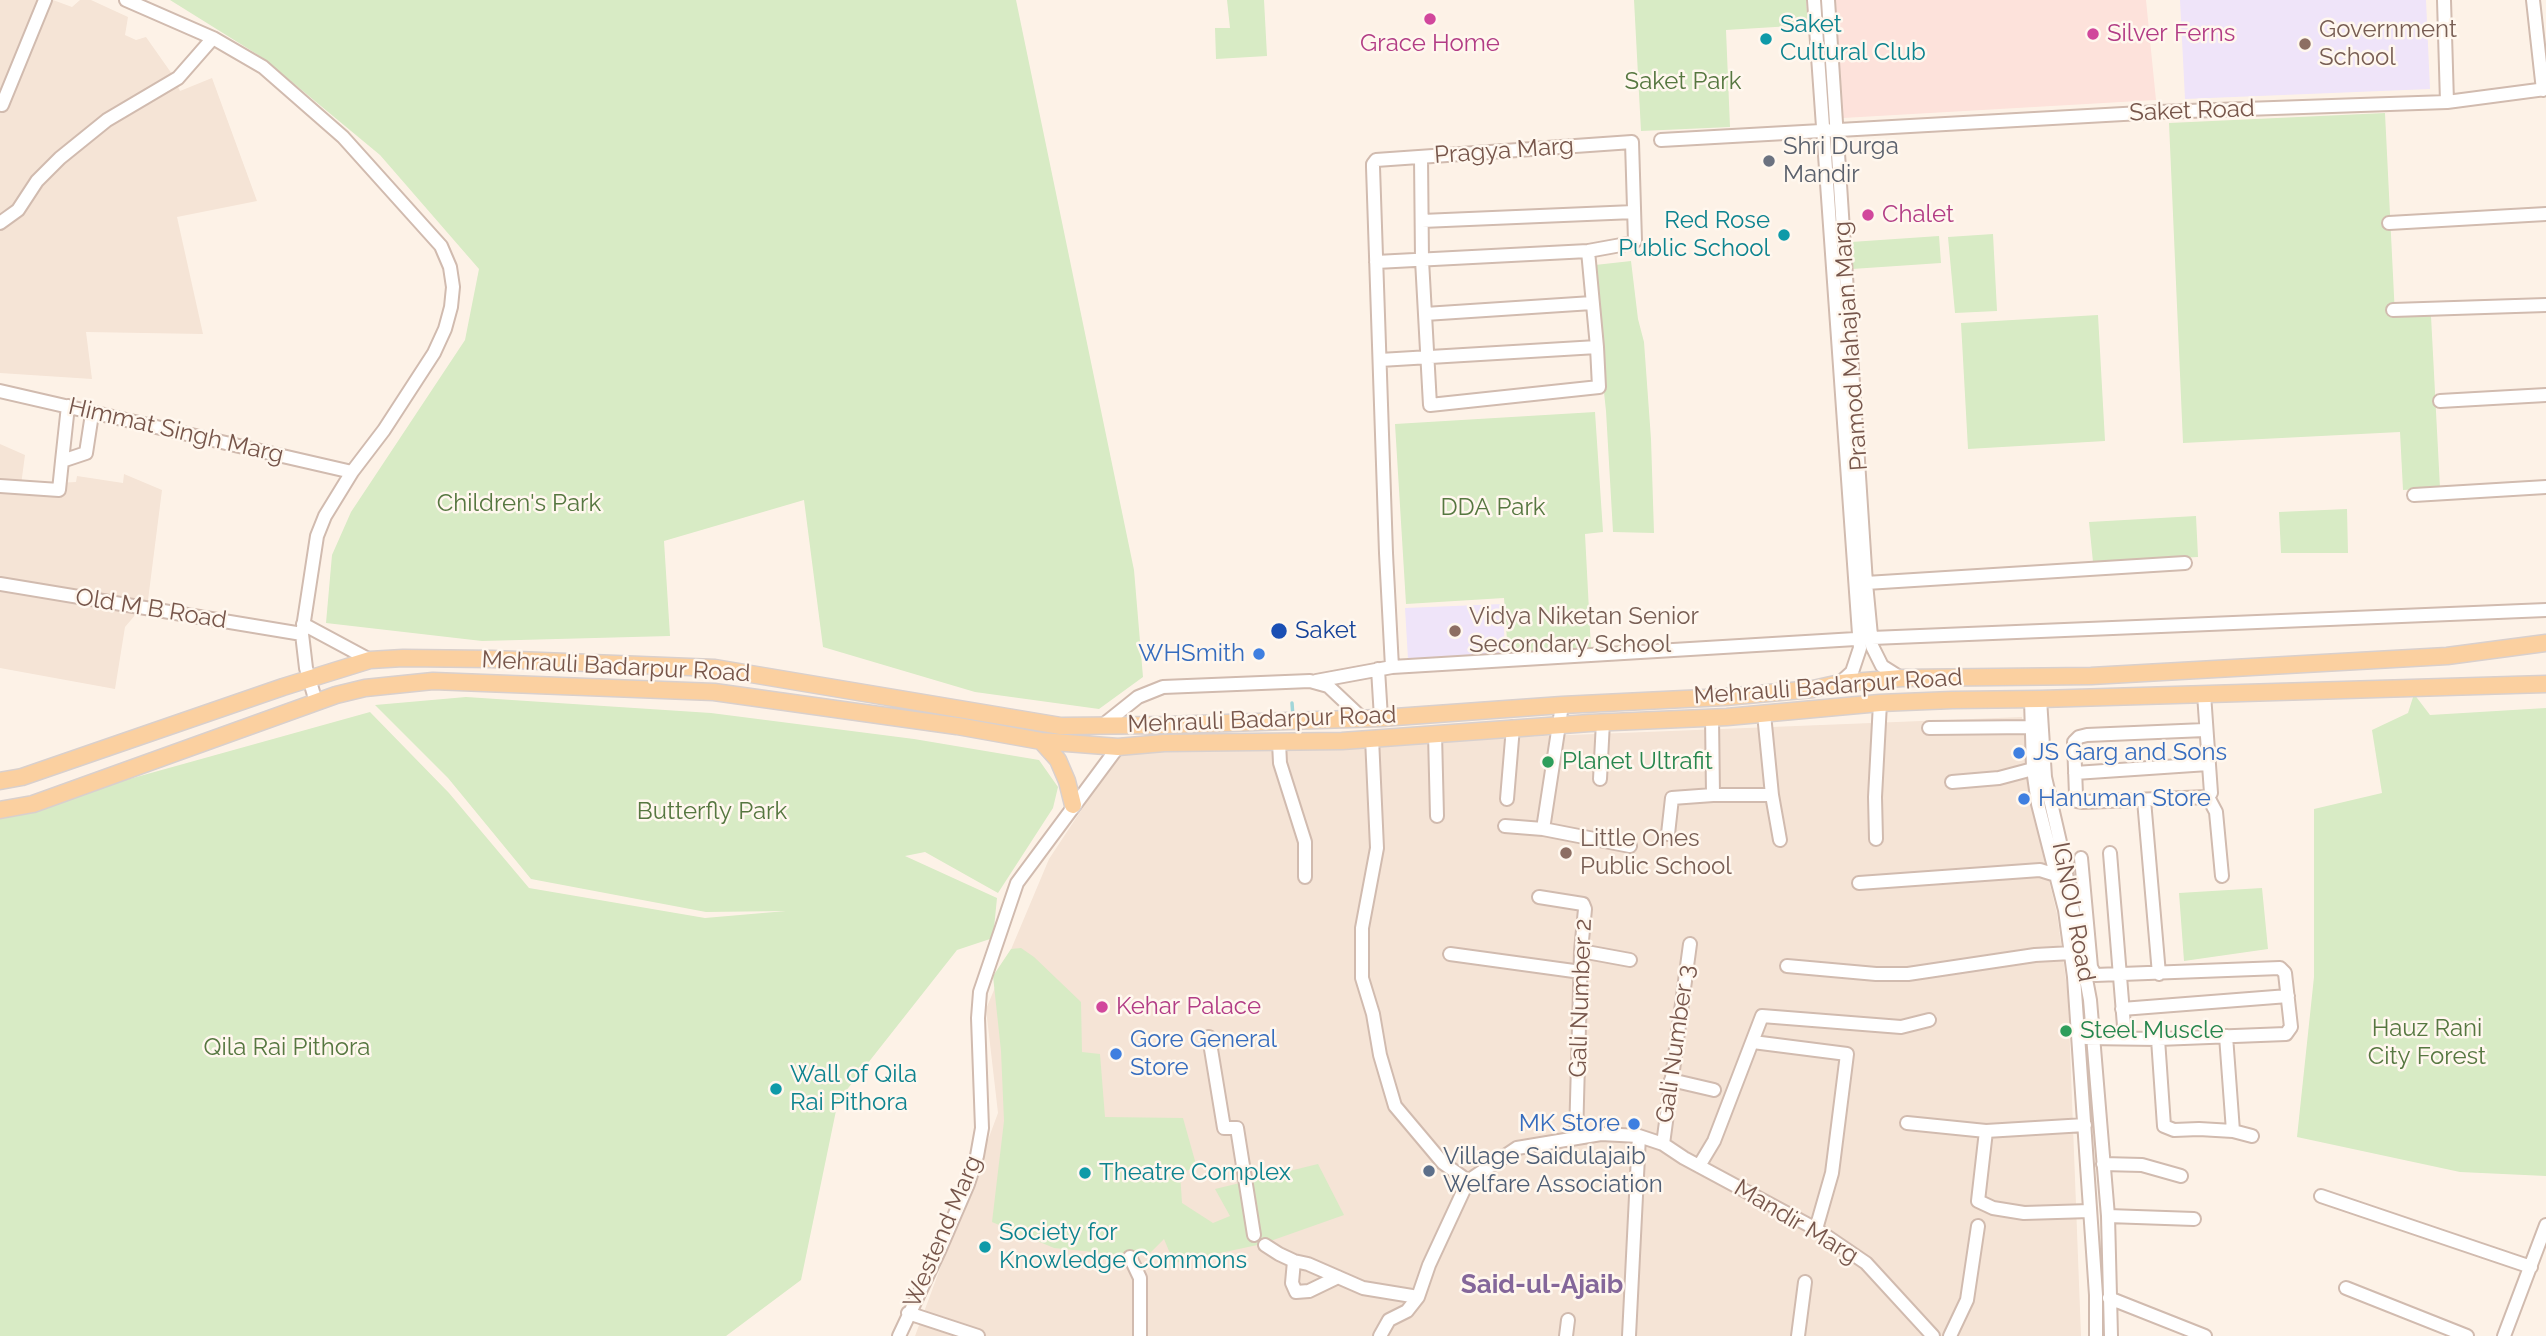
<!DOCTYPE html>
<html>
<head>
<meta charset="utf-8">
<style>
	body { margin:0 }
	canvas { display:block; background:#fdf2e7 }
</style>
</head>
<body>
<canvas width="2546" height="1336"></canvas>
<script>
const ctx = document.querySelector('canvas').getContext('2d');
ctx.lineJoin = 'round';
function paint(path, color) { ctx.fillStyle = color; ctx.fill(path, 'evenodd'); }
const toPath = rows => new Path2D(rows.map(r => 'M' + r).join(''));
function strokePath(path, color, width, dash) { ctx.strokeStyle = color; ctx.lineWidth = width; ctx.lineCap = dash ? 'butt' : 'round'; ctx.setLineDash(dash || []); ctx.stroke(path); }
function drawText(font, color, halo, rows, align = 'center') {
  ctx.font = font + ' Raleway,sans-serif'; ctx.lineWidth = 5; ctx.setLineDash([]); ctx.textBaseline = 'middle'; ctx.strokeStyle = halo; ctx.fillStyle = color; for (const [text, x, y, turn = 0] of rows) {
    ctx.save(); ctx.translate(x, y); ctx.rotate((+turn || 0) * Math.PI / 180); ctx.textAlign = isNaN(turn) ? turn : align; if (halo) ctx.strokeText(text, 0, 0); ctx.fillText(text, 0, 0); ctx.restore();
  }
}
paint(toPath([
	[0,0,53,0,72,7,80,0,91,0,128,17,125,35,136,40,146,37,172,74,180,91,212,78,257,201,177,217,203,334,86,332,92,379,0,373],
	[0,444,25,455,21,485,76,482,77,476,123,483,124,474,162,490,148,600,125,627,115,689,0,668],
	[2022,717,2035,821,2057,914,2068,995,2081,1336,915,1336,998,1113,986,1009,1049,859,1119,753]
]), '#f5e4d6');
paint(toPath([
	[1834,0,2146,0,2156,100,1843,118]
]), '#fde2db');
paint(toPath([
	[2180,0,2426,0,2430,89,2185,99],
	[1503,604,1505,654,1408,659,1405,608]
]), '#efe4f9');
paint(toPath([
	[170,0,1016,0,1134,570,1143,677,1099,709,975,692,823,647,804,500,664,541,670,636,482,641,326,623,332,555,351,512,465,340,479,269,380,155,263,58],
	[1227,0,1264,0,1267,56,1216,59,1215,28,1230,28],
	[1634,0,1806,0,1808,25,1726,30,1730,127,1641,131],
	[2385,113,2395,316,2431,316,2440,488,2403,490,2400,432,2183,443,2169,123],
	[1993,234,1997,311,1955,313,1948,237],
	[1939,236,1941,263,1852,269,1851,242],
	[1631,261,1638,319,1644,342,1651,439,1654,533,1613,532,1606,411,1597,327,1595,265],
	[2098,315,2105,441,1968,449,1961,323],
	[1595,412,1603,532,1585,534,1591,649,1508,654,1504,598,1406,604,1395,424],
	[2347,509,2348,553,2281,553,2279,512],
	[2196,516,2198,557,2093,562,2089,522],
	[2414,694,2430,715,2546,708,2546,1176,2460,1172,2297,1137,2314,977,2314,809,2382,793,2372,730,2408,713],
	[466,697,711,713,914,739,1039,760,1058,787,1053,808,998,893,925,852,905,856,997,898,993,938,957,950,838,1101,801,1280,726,1336,0,1336,0,815,370,712,449,793,529,888,705,918,786,911,706,912,531,879,448,778,375,705],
	[2262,888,2268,949,2184,961,2179,893],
	[1021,948,1034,957,1081,1002,1082,1052,1100,1054,1105,1117,1183,1118,1197,1168,1180,1172,1182,1203,1213,1223,1230,1216,1215,1189,1318,1164,1344,1215,1262,1244,1174,1263,1164,1239,1150,1253,1122,1255,1054,1248,992,1222,1004,1121,1001,1051,993,976,1011,949]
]), '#d8ebc5');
strokePath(toPath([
	[1292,703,1293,717]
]), '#a1d6d9', 3.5);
const minor = toPath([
	[126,0,213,38,263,67,343,137,441,246,450,267,453,287,451,307,445,329,434,353,384,430,352,472,325,516,317,536,302,634,306,668,316,702],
	[1814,0,1860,648,1852,672,1840,683],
	[1828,0,1866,583,1872,646,1882,666,1901,678],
	[2444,0,2447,102],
	[2533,0,2543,90],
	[2,105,45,0],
	[1661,140,2159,112,2447,102,2546,89],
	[1421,157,1422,260,1430,405,1599,387,1597,347],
	[1422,221,1634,212],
	[0,223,18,210,37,181,60,158,107,120,178,78,213,38],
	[2389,223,2546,214],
	[1376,262,1588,251,1632,243,1635,241,1632,142,1376,160,1373,164,1373,167,1386,553,1392,667],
	[2393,310,2546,305],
	[1425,314,1592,303],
	[1380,360,1597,347,1588,251],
	[0,391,352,472],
	[2440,401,2546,395],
	[62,461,68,406],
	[0,486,59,490,62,461,86,453,92,414],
	[2414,495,2546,487],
	[1866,583,2185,563],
	[0,584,302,634],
	[303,624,370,660],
	[1378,669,1381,718],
	[1316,681,1392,667,1872,638,2546,610],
	[2204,694,2211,793,2208,797,2216,812,2222,876],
	[2031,699,2033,769,2038,804,2065,910,2074,977,2096,1295,2096,1336],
	[2040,699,2045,777,2060,842,2090,1000,2108,1216,2111,1336],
	[1103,725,1138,697,1163,687,1310,681,1328,686,1363,719],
	[1929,728,2032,727],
	[2205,730,2087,735,2079,737,2074,742,2076,795,2077,801,2083,802,2208,797],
	[1435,734,1437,816],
	[1372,738,1377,848,1362,928,1362,978,1373,1014,1380,1055,1395,1106,1443,1163,1468,1181],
	[1279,742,1280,763,1305,842,1305,877],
	[2075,773,2208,764],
	[1600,779,1603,722],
	[1952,782,1999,778,2033,769],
	[1713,795,1772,795,1764,714],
	[1772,795,1780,840],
	[1507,799,1513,727],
	[2144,800,2159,974],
	[1505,826,1543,829,1630,846],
	[1543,829,1562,705],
	[1668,834,1672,798,1713,795,1712,717],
	[1876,839,1875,797,1880,703],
	[2110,853,2125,1038],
	[2081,858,2091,967,2095,975,2280,968,2285,973,2291,1027,2286,1034,2158,1039,2086,1038],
	[1859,883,2040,870,2056,875],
	[1539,897,1583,904,1585,909,1581,951,1576,1138],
	[1581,951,1630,960],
	[1450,954,1581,972],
	[1787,966,1876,974,1908,974,2035,955,2072,953],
	[2122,1009,2288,996],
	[2226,1036,2233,1131],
	[1209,1037,1224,1128,1237,1128,1254,1235],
	[2158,1039,2164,1126,2174,1130,2199,1129,2233,1131,2252,1136],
	[1753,1042,1847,1054,1832,1173,1816,1229],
	[1671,1080,1714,1090],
	[1907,1123,1986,1131,2085,1125],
	[1986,1131,1978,1201,1993,1208,2024,1213,2090,1211],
	[1663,1144,1690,944],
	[2103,1164,2142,1165,2181,1176],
	[1699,1166,1714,1141,1762,1016,1901,1027,1929,1020],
	[2321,1196,2531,1267],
	[2108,1216,2194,1219],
	[1265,1245,1279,1254,1294,1261,1308,1264,1363,1288,1418,1297],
	[1130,1257,1140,1278,1140,1336],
	[1294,1261,1292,1283,1296,1292,1309,1291,1338,1277],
	[2346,1288,2467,1336],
	[2109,1298,2205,1336],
	[908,1313,978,1336],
	[899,1336,939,1251,968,1184,977,1156,982,1128,978,1018,980,992,1017,883,1118,747],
	[1380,1336,1389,1320,1407,1311,1418,1297,1429,1265,1468,1181,1517,1148,1601,1134,1639,1136,1663,1144,1684,1158,1816,1229,1866,1263,1933,1336],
	[1566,1336,1568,1320],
	[1629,1336,1639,1136],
	[1798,1336,1805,1282],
	[1950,1336,1967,1300,1978,1226],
	[2504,1336,2546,1225]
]);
const major = toPath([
	[1041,741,1058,760,1067,781,1073,805],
	[0,781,22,777,283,687,370,660,403,658,492,659,715,668,1061,726,1165,725,1381,718,1562,705,1725,697,1813,689,1840,683,1902,678,2091,676,2447,656,2546,643],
	[0,810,33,804,336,695,365,688,433,681,714,692,957,726,1041,741,1118,747,1164,743,1342,741,1590,723,1727,717,1880,703,1952,700,2040,699,2546,684]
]);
strokePath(minor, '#d1bbaf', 16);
strokePath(major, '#d9d0cd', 19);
strokePath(minor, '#fff', 12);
strokePath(major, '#fbd0a0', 16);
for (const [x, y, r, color] of [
	[1430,19,7,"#d1479c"],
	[2093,34,7,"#d1479c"],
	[1766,39,7,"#0f9aa8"],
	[2305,44,7,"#8d6e63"],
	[1769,161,7,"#6b7280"],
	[1868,215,7,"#d1479c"],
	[1784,235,7,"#0f9aa8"],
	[1279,631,9,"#1a4fb4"],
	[1455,631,7,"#8d6e63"],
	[1259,654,7,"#3f7fe0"],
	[2019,753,7,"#3f7fe0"],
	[1548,762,7,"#2e9e5b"],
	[2024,799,7,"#3f7fe0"],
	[1566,853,7,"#8d6e63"],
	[1102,1007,7,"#d1479c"],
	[2066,1031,7,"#2e9e5b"],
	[1116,1054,7,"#3f7fe0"],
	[776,1089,7,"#0f9aa8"],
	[1634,1124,7,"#3f7fe0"],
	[1429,1171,7,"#5c6f8a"],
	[1085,1173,7,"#0f9aa8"],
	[985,1247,7,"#0f9aa8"]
]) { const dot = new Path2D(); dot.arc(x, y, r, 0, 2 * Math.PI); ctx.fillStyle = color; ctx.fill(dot); strokePath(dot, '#fff7ee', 2.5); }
drawText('24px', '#0d838f', '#fff7ee', [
	["Saket",1780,25],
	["Cultural Club",1780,53],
	["Red Rose",1770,221,"right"],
	["Public School",1770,249,"right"],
	["Wall of Qila",790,1075],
	["Rai Pithora",790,1103],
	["Theatre Complex",1099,1173],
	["Society for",999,1233],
	["Knowledge Commons",999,1261]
], 'left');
drawText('24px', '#785e54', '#fff7ee', [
	["Government",2319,30],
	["School",2319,58],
	["Vidya Niketan Senior",1469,617],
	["Secondary School",1469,645],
	["Little Ones",1580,839],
	["Public School",1580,867]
], 'left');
drawText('24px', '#b23c85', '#fff7ee', [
	["Silver Ferns",2107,34],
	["Grace Home",1430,44,"center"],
	["Chalet",1882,215],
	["Kehar Palace",1116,1007]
], 'left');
drawText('24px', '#567740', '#fff7ee', [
	["Saket Park",1683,82],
	["Children's Park",519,504],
	["DDA Park",1493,508],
	["Butterfly Park",712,812],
	["Hauz Rani",2427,1029],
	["City Forest",2427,1057],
	["Qila Rai Pithora",287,1048]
]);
drawText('24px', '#77564b', '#fff7ee', [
	["Saket Road",2192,111,-2],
	["Pragya Marg",1504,151,-4],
	["Pramod Mahajan Marg",1851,346,-94],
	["Himmat Singh Marg",176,431,13],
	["Old M B Road",151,609,9],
	["Mehrauli Badarpur Road",616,667,3],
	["Mehrauli Badarpur Road",1828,687,-4],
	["Mehrauli Badarpur Road",1262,720,-2],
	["IGNOU Road",2073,912,79],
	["Gali Number 2",1581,998,-88],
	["Gali Number 3",1676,1044,-82],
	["Mandir Marg",1796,1222,31],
	["Westend Marg",943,1232,-67]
]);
drawText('24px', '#5b616d', '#fff7ee', [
	["Shri Durga",1783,147],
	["Mandir",1783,175]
], 'left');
drawText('24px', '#164399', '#fff7ee', [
	["Saket",1295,631]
], 'left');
drawText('24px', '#366cbe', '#fff7ee', [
	["WHSmith",1245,654,"right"],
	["JS Garg and Sons",2033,753],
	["Hanuman Store",2038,799],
	["Gore General",1130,1040],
	["Store",1130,1068],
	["MK Store",1620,1124,"right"]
], 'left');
drawText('24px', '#27864d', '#fff7ee', [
	["Planet Ultrafit",1562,762],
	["Steel Muscle",2080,1031]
], 'left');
drawText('24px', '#4e5e75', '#fff7ee', [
	["Village Saidulajaib",1443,1157],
	["Welfare Association",1443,1185]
], 'left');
drawText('bold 26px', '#84679a', '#fff7ee', [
	["Said-ul-Ajaib",1542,1285]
]);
</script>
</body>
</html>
